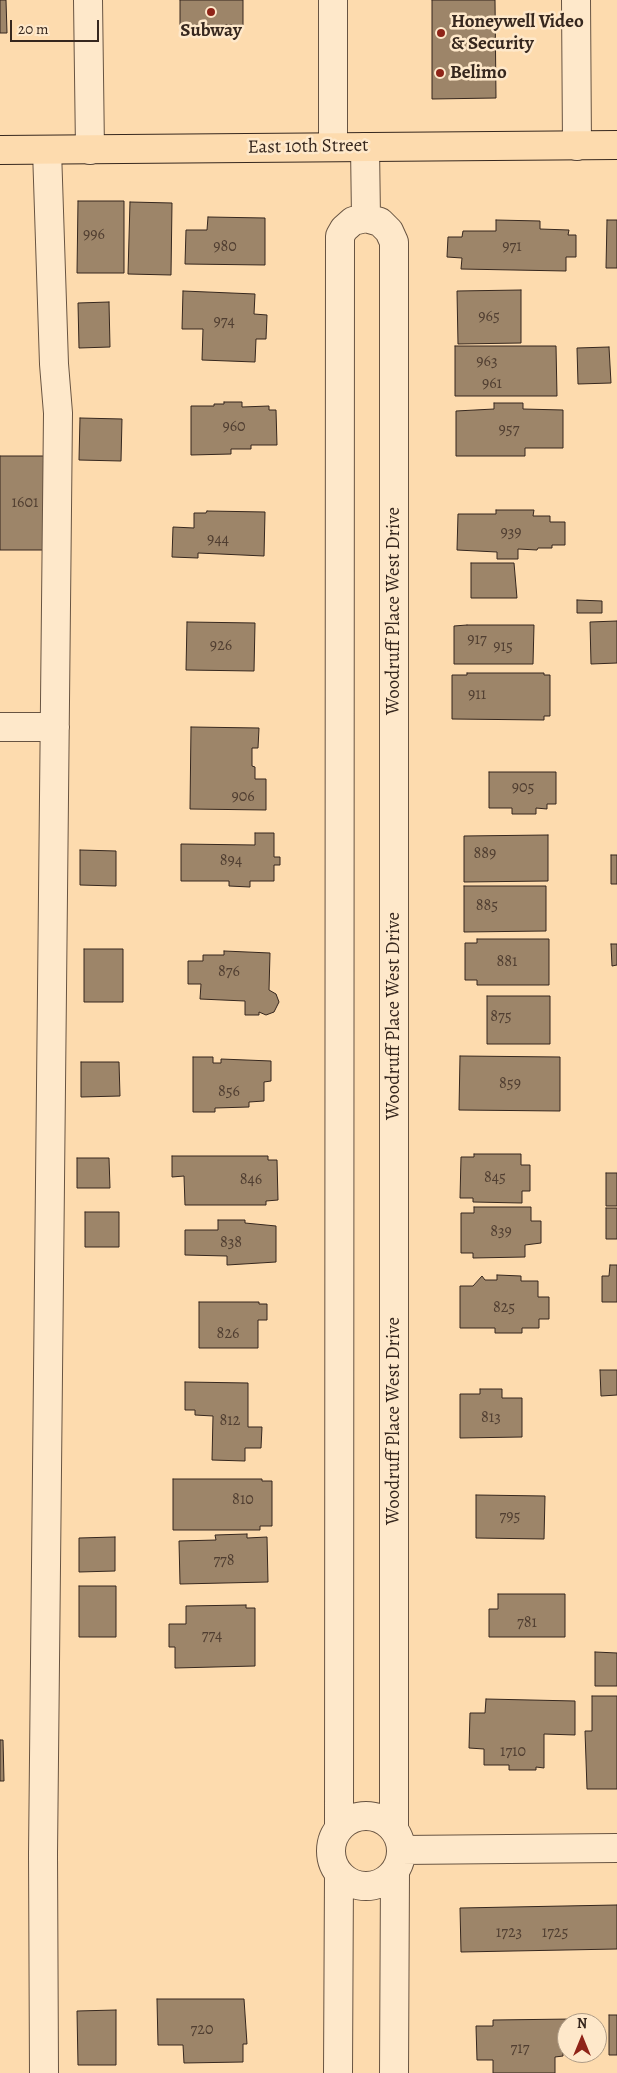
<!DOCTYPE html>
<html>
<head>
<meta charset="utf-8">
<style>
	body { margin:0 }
	#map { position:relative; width:617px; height:2073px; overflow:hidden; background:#fddbae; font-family:Alegreya,serif }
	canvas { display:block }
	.north { position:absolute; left:557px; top:2013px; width:50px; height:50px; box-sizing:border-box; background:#fee8ca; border:1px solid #ae9b85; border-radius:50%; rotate:0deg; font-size:14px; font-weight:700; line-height:20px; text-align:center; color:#36271e }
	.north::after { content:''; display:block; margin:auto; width:18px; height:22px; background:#8f2418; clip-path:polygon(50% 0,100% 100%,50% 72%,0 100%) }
	.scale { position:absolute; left:10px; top:20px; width:89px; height:22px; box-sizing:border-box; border:2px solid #36271e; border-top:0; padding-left:6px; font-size:15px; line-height:18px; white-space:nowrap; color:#36271e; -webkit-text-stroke:4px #fee8ca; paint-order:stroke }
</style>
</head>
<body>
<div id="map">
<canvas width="617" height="2073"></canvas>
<div class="north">N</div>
<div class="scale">20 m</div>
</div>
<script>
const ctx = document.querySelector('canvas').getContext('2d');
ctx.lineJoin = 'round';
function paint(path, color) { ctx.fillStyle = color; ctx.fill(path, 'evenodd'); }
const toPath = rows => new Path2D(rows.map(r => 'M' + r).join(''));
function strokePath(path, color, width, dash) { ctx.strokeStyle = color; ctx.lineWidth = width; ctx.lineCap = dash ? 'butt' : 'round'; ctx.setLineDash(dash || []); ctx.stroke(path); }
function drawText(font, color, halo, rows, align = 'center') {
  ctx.font = font + ' Alegreya,serif'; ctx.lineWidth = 5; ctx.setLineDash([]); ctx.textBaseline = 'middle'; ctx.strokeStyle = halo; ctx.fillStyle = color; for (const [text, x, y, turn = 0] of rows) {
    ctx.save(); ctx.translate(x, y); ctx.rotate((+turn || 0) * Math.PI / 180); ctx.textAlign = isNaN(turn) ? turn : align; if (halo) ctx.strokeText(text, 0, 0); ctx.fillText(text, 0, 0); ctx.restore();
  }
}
const building = toPath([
	[0,0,6,0,7,33,0,33,0,0],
	[180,0,243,0,243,25,180,25,180,0],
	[432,0,495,0,496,98,432,99,432,0],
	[78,201,124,201,124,273,77,273,78,201],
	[130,202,172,203,171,275,128,274,130,202],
	[208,217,265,218,265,265,185,264,186,230,207,230,208,217],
	[496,220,540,221,540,229,569,230,568,235,576,235,576,257,566,257,566,271,461,269,462,258,447,257,448,237,462,237,463,231,496,231,496,220],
	[607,220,617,220,617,268,606,268,607,220],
	[521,290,521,343,458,344,457,291,521,290],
	[183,291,255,294,254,314,267,315,266,339,256,339,255,362,202,360,203,329,182,329,183,291],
	[109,302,110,347,79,348,78,303,109,302],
	[455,346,556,346,557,396,455,396,455,346],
	[609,347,611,383,578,384,577,348,609,347],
	[224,402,242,402,242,407,269,406,269,410,276,410,277,445,251,445,251,449,231,449,231,454,191,455,191,406,214,406,214,404,224,404,224,402],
	[494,403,523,403,523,409,563,410,563,448,525,448,525,456,456,456,456,411,494,409,494,403],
	[80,418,122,419,121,461,79,460,80,418],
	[0,456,51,456,51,550,0,550,0,456],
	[496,510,534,510,533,516,550,516,550,522,565,522,565,545,552,545,552,548,538,548,537,550,518,549,518,559,497,559,497,552,457,550,458,514,496,514,496,510],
	[207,511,265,512,264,556,198,553,198,558,172,557,173,527,194,528,194,513,206,513,207,511],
	[471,563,514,563,517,598,471,598,471,563],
	[577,600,602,601,602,613,577,613,577,600],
	[617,621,617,663,591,664,590,622,617,621],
	[187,622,255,623,254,671,186,670,187,622],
	[467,625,534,625,533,664,454,664,454,626,467,625],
	[467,673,544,673,544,675,550,675,550,716,544,716,544,720,452,719,452,675,467,675,467,673],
	[191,727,259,728,258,748,252,748,252,766,255,767,255,779,266,779,266,810,190,809,191,727],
	[489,772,556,772,556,804,547,804,547,809,536,808,536,814,512,814,512,808,489,808,489,772],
	[255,833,274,833,274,857,280,857,280,865,274,865,274,881,250,881,250,887,229,886,229,881,181,881,181,844,255,845,255,833],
	[548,835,548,881,464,882,464,836,548,835],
	[80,850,116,851,116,886,80,885,80,850],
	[611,855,617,855,617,884,611,884,611,855],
	[464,886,546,886,546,931,464,932,464,886],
	[477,939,549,939,549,985,477,985,477,980,465,980,465,943,477,943,477,939],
	[611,944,617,944,617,965,612,966,611,944],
	[84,949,123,949,123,1002,84,1002,84,949],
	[224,951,270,953,269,990,276,994,279,1002,274,1012,266,1015,259,1012,259,1015,245,1015,245,1001,200,999,201,984,188,984,188,961,203,961,203,955,224,955,224,951],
	[487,996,550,996,550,1044,487,1044,487,996],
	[460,1056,560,1057,560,1111,459,1110,460,1056],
	[193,1057,213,1057,213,1063,221,1063,221,1059,271,1061,271,1081,264,1082,264,1101,249,1102,249,1107,215,1108,215,1112,193,1112,193,1057],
	[81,1062,119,1062,120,1096,81,1097,81,1062],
	[474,1154,521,1154,521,1165,530,1165,530,1191,522,1191,522,1203,473,1202,473,1198,460,1198,461,1157,474,1157,474,1154],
	[172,1156,268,1156,268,1160,277,1160,278,1200,266,1201,266,1205,185,1205,184,1176,172,1177,172,1156],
	[77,1158,109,1158,110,1188,77,1188,77,1158],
	[606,1173,617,1173,617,1206,606,1206,606,1173],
	[474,1207,531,1207,531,1221,541,1221,541,1243,525,1245,525,1257,473,1258,473,1253,461,1253,461,1213,474,1213,474,1207],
	[606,1208,617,1208,617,1239,606,1239,606,1208],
	[85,1212,119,1212,119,1247,85,1247,85,1212],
	[218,1220,245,1220,245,1223,276,1226,276,1262,227,1265,227,1256,185,1255,185,1230,218,1230,218,1220],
	[610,1265,617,1265,617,1302,602,1302,602,1276,609,1276,610,1265],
	[497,1275,521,1276,521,1281,538,1281,538,1297,549,1297,549,1319,539,1319,539,1328,522,1328,522,1333,495,1333,495,1328,460,1328,460,1286,473,1286,482,1276,485,1280,497,1280,497,1275],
	[199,1302,259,1302,259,1304,267,1304,267,1320,258,1320,258,1348,199,1348,199,1302],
	[600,1370,617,1370,617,1395,601,1396,600,1370],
	[185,1382,248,1383,248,1427,262,1427,261,1448,245,1448,245,1461,212,1460,213,1416,195,1415,195,1410,185,1410,185,1382],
	[480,1389,502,1389,502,1398,522,1398,522,1437,460,1438,460,1394,480,1394,480,1389],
	[173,1479,262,1479,262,1481,272,1481,272,1526,260,1526,260,1530,173,1530,173,1479],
	[476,1495,545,1496,544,1539,476,1538,476,1495],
	[247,1534,247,1538,267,1537,268,1582,180,1584,179,1541,216,1540,215,1535,247,1534],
	[115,1537,115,1571,79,1572,79,1538,115,1537],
	[79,1586,116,1586,116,1637,79,1637,79,1586],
	[498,1594,565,1594,565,1637,489,1637,489,1609,498,1609,498,1594],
	[246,1605,246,1608,255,1608,255,1666,175,1668,175,1647,169,1647,169,1624,186,1624,186,1606,246,1605],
	[595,1652,617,1653,617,1686,595,1686,595,1652],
	[592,1696,617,1696,617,1789,587,1789,585,1731,592,1731,592,1696],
	[486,1699,575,1701,575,1735,544,1734,544,1768,536,1767,536,1770,509,1770,509,1765,484,1765,484,1749,469,1748,470,1713,485,1713,486,1699],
	[0,1740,3,1740,4,1781,0,1781,0,1740],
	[617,1905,617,1949,461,1952,460,1908,617,1905],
	[157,1999,244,1999,247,2044,243,2044,243,2062,184,2063,183,2045,158,2045,157,1999],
	[116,2010,116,2065,78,2065,77,2011,116,2010],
	[609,2015,617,2015,617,2055,609,2055,609,2015],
	[574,2019,574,2023,567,2023,567,2041,563,2041,563,2056,555,2057,555,2073,493,2073,493,2060,477,2060,476,2026,493,2026,493,2020,574,2019]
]);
paint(building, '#9d8569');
strokePath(building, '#36271e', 1);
const minor = toPath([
	[88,0,90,150],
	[333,0,333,147],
	[576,0,577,146],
	[365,147,366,218],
	[0,727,55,727],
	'331 1851a35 35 0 1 1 70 0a35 35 0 1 1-70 0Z',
	[339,1829,340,236,344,229,353,221,366,218,380,222,389,231,394,242,394,1829],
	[401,1850,617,1848],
	[44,2073,43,1853,58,413,54,364,47,150],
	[338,2073,339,1873],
	[394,2073,395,1871]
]);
const major = toPath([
	[0,150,617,145]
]);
strokePath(minor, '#685442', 30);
strokePath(major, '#36271e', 30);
strokePath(minor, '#fee8ca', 28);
strokePath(major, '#fddbae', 28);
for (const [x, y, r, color] of [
	[211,12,5,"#8f2418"],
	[441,33,5,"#8f2418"],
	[440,73,5,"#8f2418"]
]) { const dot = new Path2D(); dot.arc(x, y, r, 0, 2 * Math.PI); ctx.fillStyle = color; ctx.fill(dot); strokePath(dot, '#fee8ca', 2); }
drawText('16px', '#503e31', null, [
	["996",94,235],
	["980",225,247],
	["971",512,247],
	["965",489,317],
	["974",224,322],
	["963",487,362],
	["961",492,384],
	["960",234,427],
	["957",509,430],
	["1601",25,503],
	["939",511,533],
	["944",218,540],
	["917",477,640],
	["926",221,646],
	["915",503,647],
	["911",477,695],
	["905",523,788],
	["906",243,797],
	["889",485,854],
	["894",231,861],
	["885",487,906],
	["881",507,962],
	["876",229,972],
	["875",501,1017],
	["859",510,1084],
	["856",229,1092],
	["845",495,1178],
	["846",251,1180],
	["839",501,1232],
	["838",231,1243],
	["825",504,1308],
	["826",228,1334],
	["813",491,1418],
	["812",230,1421],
	["810",243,1500],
	["795",510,1517],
	["778",224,1561],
	["781",527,1623],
	["774",212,1636],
	["1710",513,1752],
	["1723",509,1933],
	["1725",555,1933],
	["720",202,2030],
	["717",520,2049]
]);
drawText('bold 19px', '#36271e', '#fee8ca', [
	["Honeywell Video",451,22],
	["& Security",451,44],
	["Subway",211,31,"center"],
	["Belimo",450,73]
], 'left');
drawText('19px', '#36271e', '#fee8ca', [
	["East 10th Street",308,147,-1],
	["Woodruff Place West Drive",394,611,-90],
	["Woodruff Place West Drive",394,1016,-90],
	["Woodruff Place West Drive",394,1421,-90]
]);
</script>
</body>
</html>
